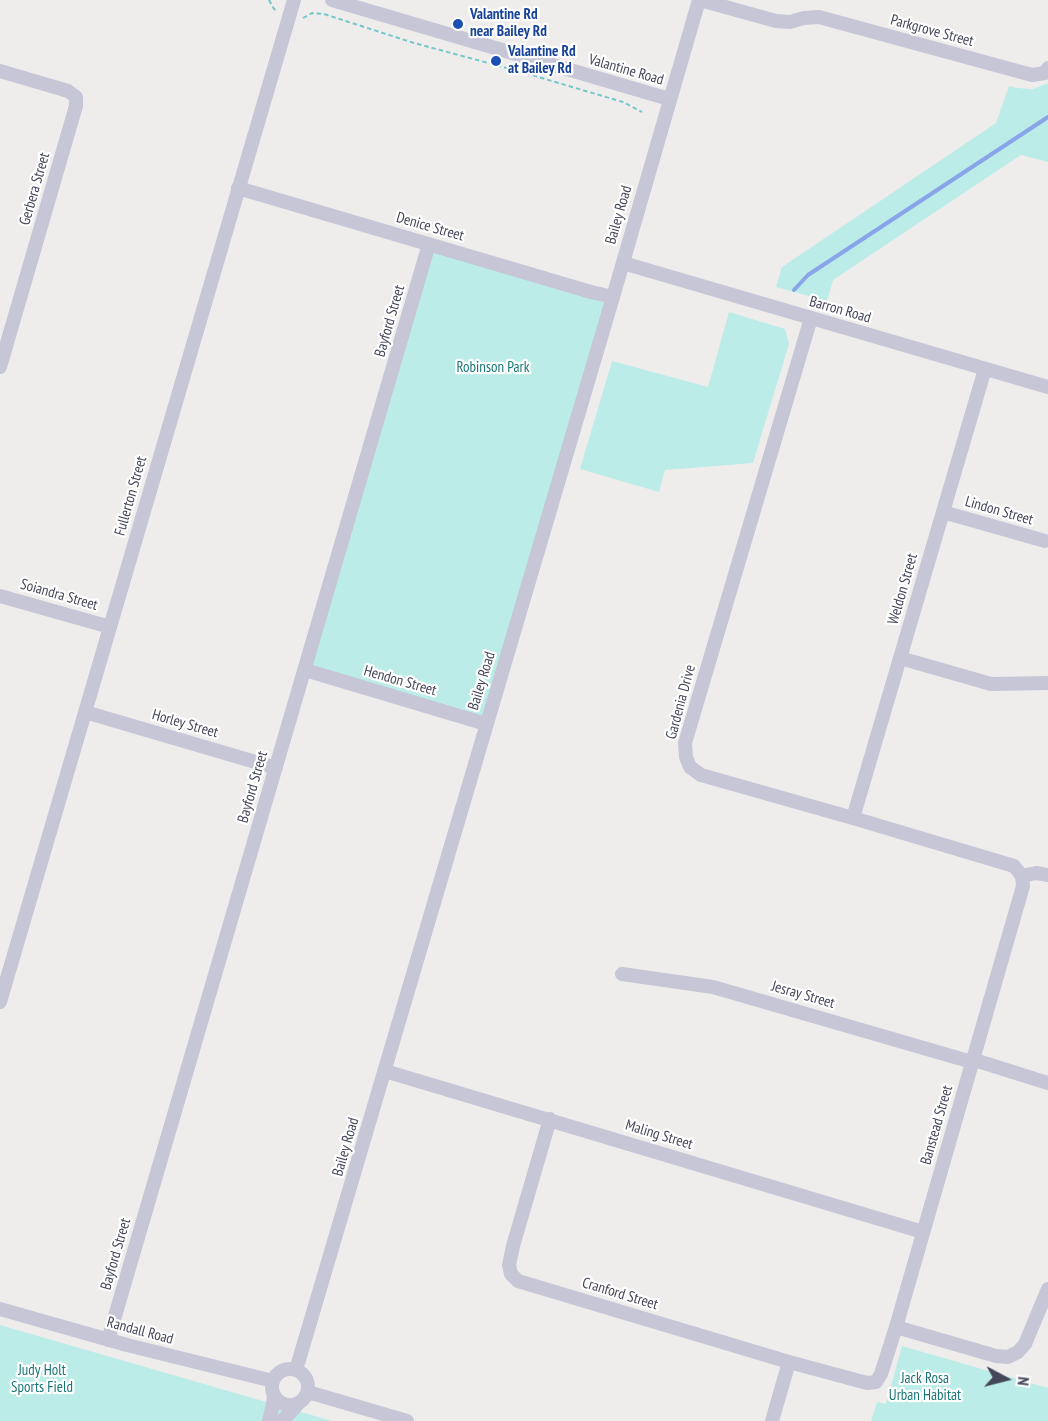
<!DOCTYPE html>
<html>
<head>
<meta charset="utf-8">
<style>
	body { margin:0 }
	#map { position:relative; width:1048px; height:1421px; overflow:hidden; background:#efedec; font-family:"PT Sans Narrow",sans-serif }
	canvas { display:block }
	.north { position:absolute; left:976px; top:1349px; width:60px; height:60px; -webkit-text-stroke:4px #fff; paint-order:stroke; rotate:97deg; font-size:16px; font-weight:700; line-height:24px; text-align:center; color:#454659 }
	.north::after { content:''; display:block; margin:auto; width:21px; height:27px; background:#454659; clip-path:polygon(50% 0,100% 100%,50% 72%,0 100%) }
</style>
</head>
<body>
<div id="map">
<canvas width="1048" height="1421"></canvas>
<div class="north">N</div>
</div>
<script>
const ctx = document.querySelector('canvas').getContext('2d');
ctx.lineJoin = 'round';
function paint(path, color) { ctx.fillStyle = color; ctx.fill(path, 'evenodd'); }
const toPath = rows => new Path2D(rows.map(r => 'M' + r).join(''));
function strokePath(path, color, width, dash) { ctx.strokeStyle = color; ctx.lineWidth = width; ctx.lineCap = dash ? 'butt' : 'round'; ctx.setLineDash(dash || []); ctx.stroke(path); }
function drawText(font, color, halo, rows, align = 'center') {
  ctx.font = font + ' "PT Sans Narrow",sans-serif'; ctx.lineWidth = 4.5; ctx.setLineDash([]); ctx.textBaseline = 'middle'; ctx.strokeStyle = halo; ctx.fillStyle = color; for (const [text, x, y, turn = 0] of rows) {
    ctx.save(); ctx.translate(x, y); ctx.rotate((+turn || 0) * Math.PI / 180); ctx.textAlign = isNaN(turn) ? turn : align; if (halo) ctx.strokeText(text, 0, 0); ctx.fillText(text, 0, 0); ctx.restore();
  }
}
paint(toPath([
	[1048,83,1048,162,1021,155,833,280,827,301,776,287,782,267,996,123,1009,86,1017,88,1033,89],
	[429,244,613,297,486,724,305,670],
	[729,312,785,329,789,344,753,463,665,470,659,492,580,469,612,361,708,387],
	[0,1325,332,1421,0,1421],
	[902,1346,1048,1388,1048,1421,871,1421,877,1402,886,1404]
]), '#bbece7');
strokePath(toPath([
	[794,290,808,275,1048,117]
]), '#89a4e8', 4);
strokePath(toPath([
	[269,0,274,9,278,11],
	[303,18,312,13,324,14,414,43,518,71,623,102,642,112]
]), '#74c8c9', 2, [4.5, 3]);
strokePath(toPath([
	[332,0,669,99],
	[700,0,776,21,790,22,804,18,819,17,1032,75,1045,73,1048,68],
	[0,71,68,91,76,97,76,106,0,367],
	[238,188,591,292,613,297],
	[623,263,1048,387],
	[811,318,685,743,686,757,690,767,701,775,853,818,1014,866,1022,876,1036,873,1048,875],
	[943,512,1045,541],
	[0,596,110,627],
	[900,658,991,684,1048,683],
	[305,670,486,724],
	[85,712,276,768],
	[853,818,985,369],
	[622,974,713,987,965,1060,981,1062,1048,1083],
	[0,1002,294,0],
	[385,1071,923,1232],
	[550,1119,513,1246,509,1265,511,1274,518,1281,789,1362,867,1383,876,1382,881,1374,896,1327,1023,886,1022,876],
	[0,1309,127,1345,273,1381],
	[896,1327,996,1356,1008,1357,1018,1352,1025,1344,1048,1289],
	[108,1340,429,244],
	'272 1387a18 18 0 1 1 36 0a18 18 0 1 1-36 0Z',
	[296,1370,613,297,699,0],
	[308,1392,407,1421],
	[269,1421,273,1404,274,1395],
	[282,1421,299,1403],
	[772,1421,789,1362]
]), '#c6c6d6', 14);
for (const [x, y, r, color] of [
	[458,24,6,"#1a4fb4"],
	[496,61,6,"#1a4fb4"]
]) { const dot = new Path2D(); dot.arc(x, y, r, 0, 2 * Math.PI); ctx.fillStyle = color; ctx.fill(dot); strokePath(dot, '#fff', 2); }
drawText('bold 15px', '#164399', '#fff', [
	["Valantine Rd",470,15],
	["near Bailey Rd",470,32],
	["Valantine Rd",508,52],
	["at Bailey Rd",508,69]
], 'left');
drawText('15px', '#454659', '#fff', [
	["Parkgrove Street",932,31,15],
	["Valantine Road",626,70,16],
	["Gerbera Street",35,189,-74],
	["Bailey Road",619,215,-74],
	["Denice Street",430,227,16],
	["Barron Road",840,310,16],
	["Bayford Street",390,321,-74],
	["Fullerton Street",131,496,-74],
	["Lindon Street",999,511,16],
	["Weldon Street",903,589,-74],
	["Soiandra Street",59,595,16],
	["Hendon Street",400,681,16],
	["Bailey Road",482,681,-73],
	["Gardenia Drive",681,702,-75],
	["Horley Street",185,724,16],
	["Bayford Street",253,787,-74],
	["Jesray Street",803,995,16],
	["Banstead Street",937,1125,-74],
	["Maling Street",659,1135,17],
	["Bailey Road",346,1147,-74],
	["Bayford Street",116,1254,-74],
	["Cranford Street",620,1294,17],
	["Randall Road",140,1331,15]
]);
drawText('15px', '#197676', '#fff', [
	["Robinson Park",493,368],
	["Judy Holt",42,1371],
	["Sports Field",42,1388],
	["Jack Rosa",925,1379],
	["Urban Habitat",925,1396]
]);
</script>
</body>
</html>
